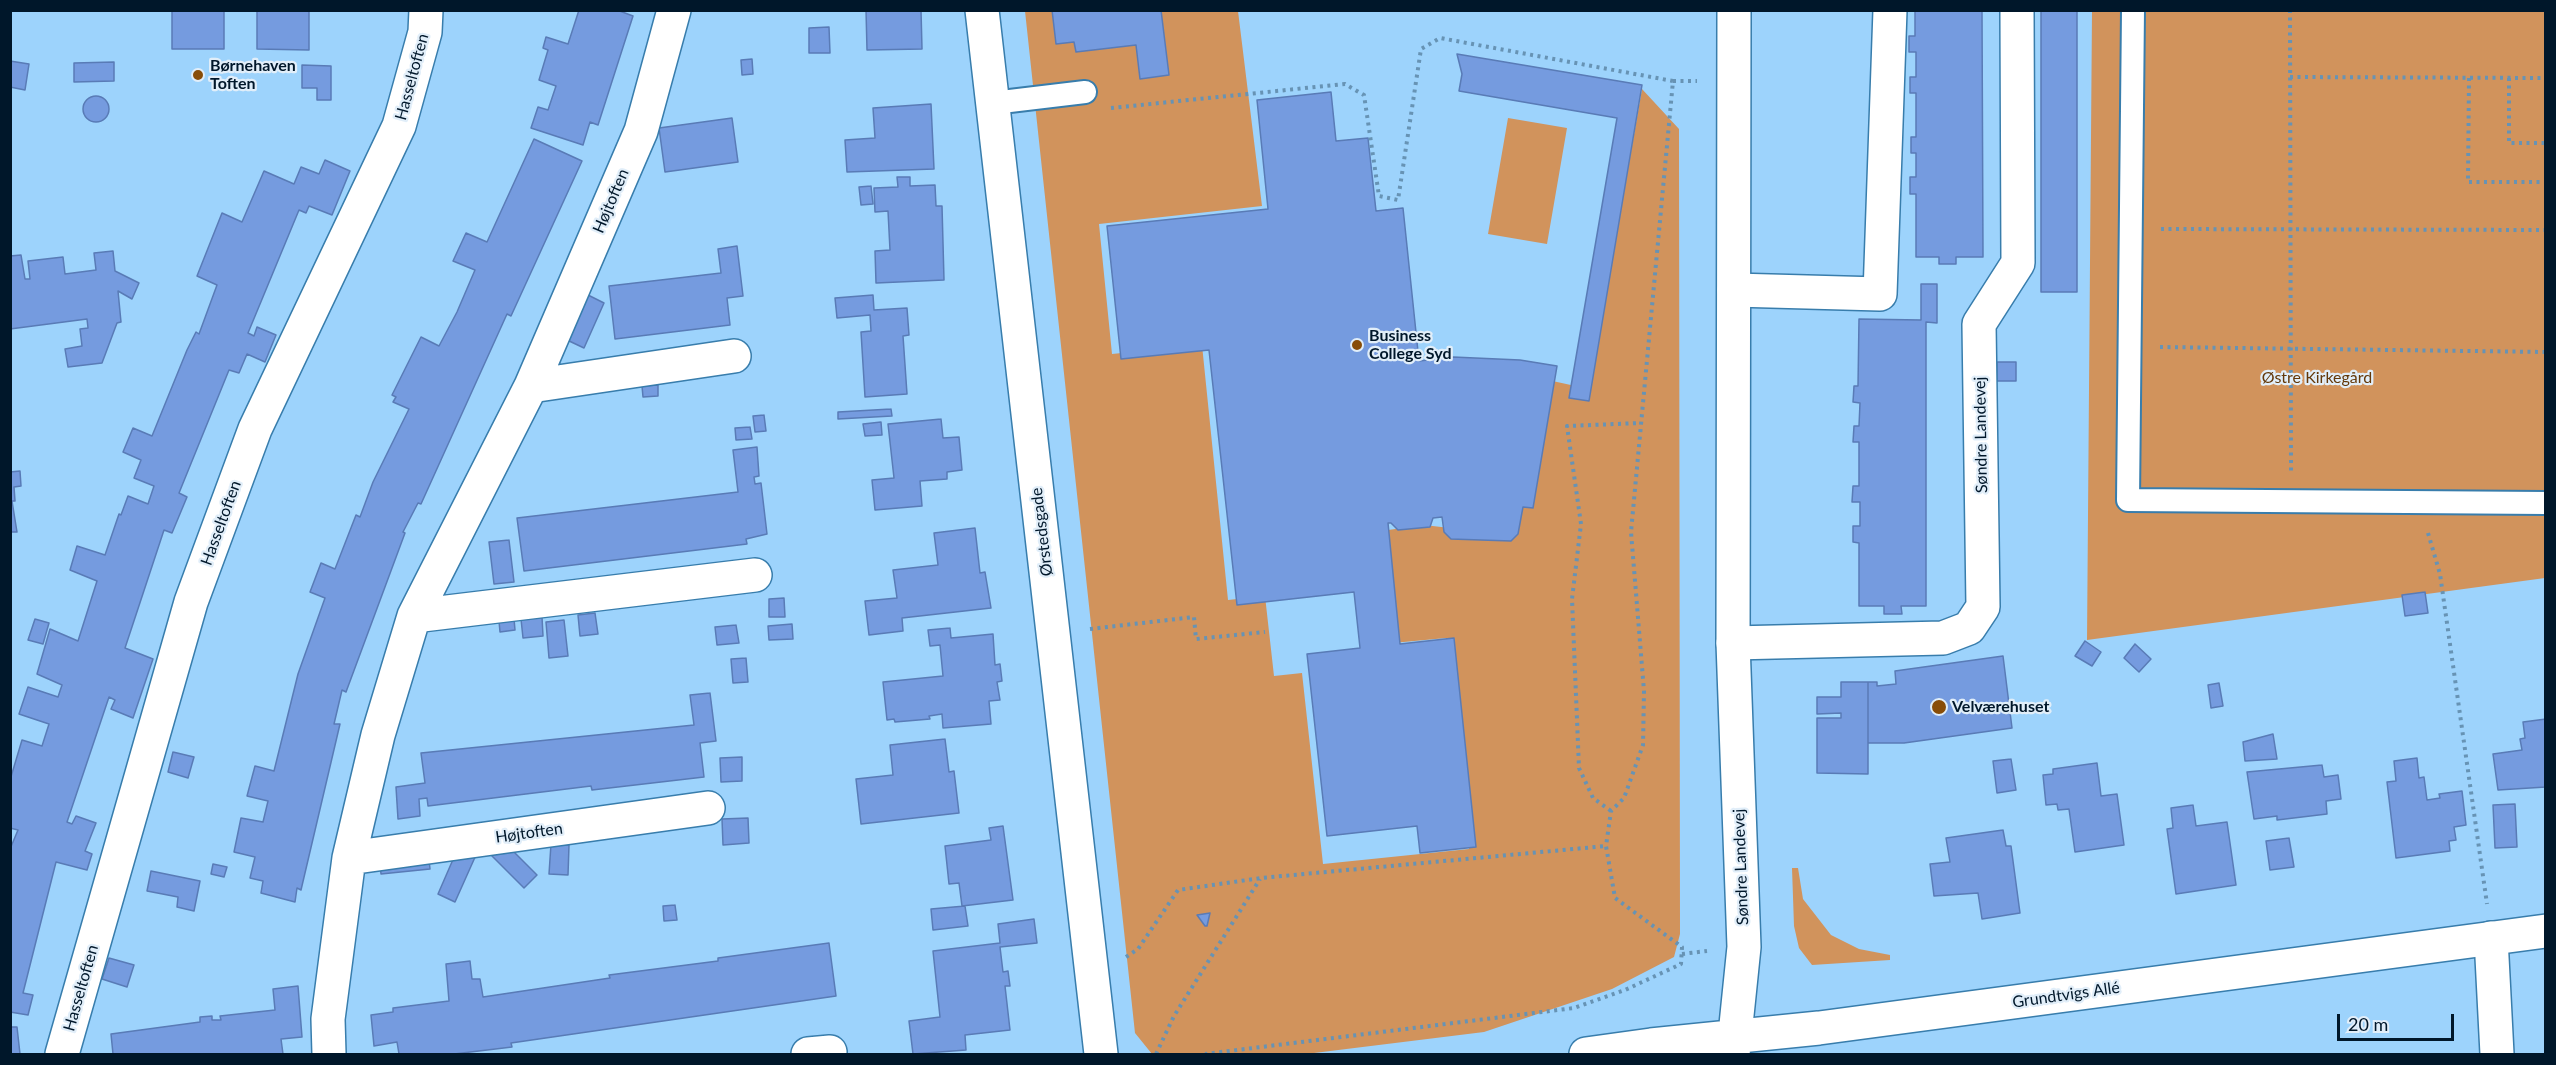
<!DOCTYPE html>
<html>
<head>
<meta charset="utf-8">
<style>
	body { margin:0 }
	#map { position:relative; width:2556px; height:1065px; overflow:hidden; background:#9dd3fc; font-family:Lato,sans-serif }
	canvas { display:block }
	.frame { position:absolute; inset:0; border:12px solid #00172a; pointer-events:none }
	.scale { position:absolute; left:2337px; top:1014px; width:117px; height:27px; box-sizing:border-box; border:3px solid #00172a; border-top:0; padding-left:8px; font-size:18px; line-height:21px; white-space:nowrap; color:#00172a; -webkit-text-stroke:4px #e1eef9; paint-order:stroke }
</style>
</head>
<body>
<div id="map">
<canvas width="2556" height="1065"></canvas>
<div class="frame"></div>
<div class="scale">20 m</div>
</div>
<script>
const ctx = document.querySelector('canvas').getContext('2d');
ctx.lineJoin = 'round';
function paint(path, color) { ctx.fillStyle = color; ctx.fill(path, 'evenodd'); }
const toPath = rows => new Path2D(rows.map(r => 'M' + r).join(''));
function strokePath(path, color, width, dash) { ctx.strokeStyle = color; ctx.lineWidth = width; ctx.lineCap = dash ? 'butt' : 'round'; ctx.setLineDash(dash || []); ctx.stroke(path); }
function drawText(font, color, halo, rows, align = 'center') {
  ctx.font = font + ' Lato,sans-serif'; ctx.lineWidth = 4.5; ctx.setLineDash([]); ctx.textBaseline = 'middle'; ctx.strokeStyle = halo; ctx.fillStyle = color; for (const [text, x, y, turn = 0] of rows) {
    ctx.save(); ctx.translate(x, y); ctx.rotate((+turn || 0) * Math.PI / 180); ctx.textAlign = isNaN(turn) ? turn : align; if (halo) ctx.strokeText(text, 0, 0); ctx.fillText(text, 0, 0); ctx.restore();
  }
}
paint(toPath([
	[1025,11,1238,11,1262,206,1099,224,1112,354,1202,345,1228,600,1265,596,1274,676,1302,673,1323,864,1469,849,1446,638,1393,643,1381,531,1424,525,1510,535,1548,380,1589,389,1642,89,1679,129,1680,934,1674,957,1612,989,1484,1032,1306,1054,1152,1054,1135,1033],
	[2092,11,2545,11,2545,578,2087,640],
	[1508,118,1567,128,1547,244,1488,234],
	[1792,868,1798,868,1803,899,1831,935,1859,949,1890,955,1890,960,1812,965,1799,948,1794,926]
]), '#d1935c');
const building = toPath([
	[172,10,224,10,224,49,172,49,172,10],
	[257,10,309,10,309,50,257,49,257,10],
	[579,10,617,10,633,16,598,125,590,122,583,145,531,128,538,107,548,110,556,86,539,80,548,50,543,48,546,37,568,44,579,10],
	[866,10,921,10,922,49,867,50,866,10],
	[1052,10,1161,10,1169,75,1140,79,1136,45,1076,52,1074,42,1056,44,1052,10],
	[1915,10,1982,10,1983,257,1956,257,1956,264,1939,264,1939,257,1916,257,1916,194,1910,194,1910,177,1916,177,1916,153,1911,153,1911,137,1916,137,1916,93,1910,93,1910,77,1916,77,1916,52,1909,52,1909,36,1915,36,1915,10],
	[2041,10,2077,10,2077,292,2041,292,2041,10],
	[829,27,830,53,809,53,809,28,829,27],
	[1457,54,1642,85,1589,401,1569,398,1617,118,1459,91,1462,74,1457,54],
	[752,59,753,74,742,75,741,60,752,59],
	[10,61,29,64,25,90,10,87,10,61],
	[114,62,114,81,74,82,74,63,114,62],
	[302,65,331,66,331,100,317,100,317,88,302,88,302,65],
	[1331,92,1336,141,1368,138,1376,211,1403,208,1419,361,1453,357,1520,360,1557,366,1533,508,1523,507,1518,534,1511,541,1451,539,1444,532,1442,517,1433,518,1430,527,1398,530,1391,523,1388,523,1400,644,1454,638,1476,847,1420,853,1417,826,1327,836,1307,654,1360,648,1354,592,1237,605,1209,350,1121,359,1107,226,1268,209,1257,100,1331,92],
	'83 109a13 13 0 1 1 26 0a13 13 0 1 1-26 0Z',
	[931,104,934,169,847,172,845,140,875,138,873,108,931,104],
	[732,118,738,162,665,172,659,128,732,118],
	[534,139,582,161,511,316,507,314,421,504,418,503,403,532,405,533,346,692,342,690,334,724,340,724,301,890,297,888,295,902,261,893,263,881,250,878,255,857,234,852,241,818,263,822,268,801,247,796,255,766,274,771,298,674,325,598,310,592,321,563,335,569,356,515,360,517,373,482,409,409,393,402,396,397,392,395,421,337,439,346,457,312,475,270,453,261,466,233,487,242,534,139],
	[325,160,350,171,332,215,309,206,306,213,299,210,248,333,254,336,257,327,276,335,265,362,247,354,239,373,229,370,179,493,187,497,172,533,164,530,125,648,153,659,133,718,111,709,115,700,109,697,67,822,72,824,76,816,96,823,85,851,92,854,87,870,56,862,23,993,33,995,28,1015,10,1012,10,849,18,830,10,828,10,780,22,740,42,746,49,724,19,714,28,687,58,697,62,685,37,674,50,629,78,641,97,581,70,570,77,546,105,555,119,514,121,515,128,496,148,504,154,486,134,478,141,460,123,452,133,428,152,436,187,350,196,332,199,334,217,285,197,276,222,213,242,222,264,171,294,184,301,167,319,174,325,160],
	[897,177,910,177,910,186,935,185,936,206,942,206,944,280,876,283,875,251,890,250,888,211,875,212,874,188,898,187,897,177],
	[871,186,873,204,861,205,859,187,871,186],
	[737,246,743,296,727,298,730,325,615,339,609,286,721,273,718,249,737,246],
	[113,251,115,271,139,283,132,299,118,291,121,322,117,323,102,363,68,367,65,349,82,346,80,329,88,328,87,319,10,329,10,256,21,255,25,279,30,279,28,261,63,257,65,274,96,270,94,253,113,251],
	[1921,284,1937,284,1937,323,1926,322,1926,606,1901,606,1902,614,1884,614,1884,606,1859,606,1859,543,1853,542,1853,526,1860,526,1860,502,1852,502,1853,486,1859,486,1859,442,1853,442,1854,426,1859,426,1860,403,1853,402,1854,386,1858,386,1859,319,1921,320,1921,284],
	[588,295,604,303,584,348,567,340,588,295],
	[873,295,874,310,907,308,909,335,903,336,907,394,865,397,861,332,871,331,870,315,837,318,835,298,873,295],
	[1997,362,2016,362,2016,381,1997,381,1997,362],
	[658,385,658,396,643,397,642,386,658,385],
	[891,409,892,416,838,419,838,412,891,409],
	[764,415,766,431,755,432,753,416,764,415],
	[941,419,943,438,959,437,962,470,947,472,947,479,920,481,922,506,875,510,872,480,894,478,888,424,941,419],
	[881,422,882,435,865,436,863,424,881,422],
	[750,427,752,439,736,440,735,428,750,427],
	[757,447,759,476,754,477,755,484,761,483,767,534,746,539,747,544,524,571,517,518,738,492,733,450,757,447],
	[20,471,21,486,14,487,15,501,12,501,17,532,10,532,10,472,20,471],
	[975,528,980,573,985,572,991,608,902,618,903,631,869,635,865,601,897,598,893,570,938,565,934,533,975,528],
	[509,540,514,582,494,584,489,542,509,540],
	[2425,592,2428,613,2405,616,2402,595,2425,592],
	[784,598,785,617,769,617,769,599,784,598],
	[595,613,598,634,580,636,578,615,595,613],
	[542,617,543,636,523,638,521,619,542,617],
	[35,619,49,623,43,644,28,640,35,619],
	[514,619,515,630,500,632,499,621,514,619],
	[564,620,568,656,549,658,546,622,564,620],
	[792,624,793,639,769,640,768,626,792,624],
	[736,625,739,643,717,645,715,627,736,625],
	[950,628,951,638,993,634,995,665,1000,664,1002,681,997,682,1000,700,989,701,991,724,943,728,942,714,929,716,930,719,895,722,894,719,887,720,883,682,943,676,940,645,930,646,928,630,950,628],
	[2085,641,2101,652,2092,666,2075,656,2085,641],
	[2135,644,2151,659,2139,672,2124,658,2135,644],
	[2003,656,2012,728,1904,743,1868,743,1868,682,1877,682,1877,686,1896,684,1895,671,2003,656],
	[746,658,748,682,733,683,731,659,746,658],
	[1841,682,1868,682,1868,774,1817,773,1817,718,1841,718,1841,713,1817,714,1817,697,1841,697,1841,682],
	[2219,683,2223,706,2211,708,2208,685,2219,683],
	[710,693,716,741,700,743,704,777,592,790,591,786,428,806,427,798,419,799,420,816,398,819,396,787,425,783,421,753,694,725,690,695,710,693],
	[2546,719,2546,787,2498,790,2493,754,2522,750,2520,739,2525,738,2523,722,2546,719],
	[2273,734,2277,759,2245,761,2243,742,2273,734],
	[945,739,949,772,954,771,959,813,861,824,856,779,893,775,890,745,945,739],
	[173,752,194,757,188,778,168,772,173,752],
	[742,757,742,781,721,782,720,758,742,757],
	[2417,758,2419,778,2424,777,2427,800,2440,798,2439,794,2462,791,2466,825,2454,827,2456,840,2449,841,2450,851,2396,858,2387,782,2396,781,2394,761,2417,758],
	[2011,759,2016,790,1997,793,1993,761,2011,759],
	[2097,763,2101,796,2117,794,2124,845,2075,852,2069,809,2058,810,2057,804,2046,805,2043,775,2053,774,2053,769,2097,763],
	[2322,765,2324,777,2338,775,2341,799,2326,801,2327,814,2277,820,2277,816,2254,819,2247,772,2322,765],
	[2515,804,2517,847,2495,848,2493,805,2515,804],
	[2193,805,2196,826,2227,822,2236,885,2176,894,2167,829,2173,828,2171,808,2193,805],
	[748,818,749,843,723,845,722,819,748,818],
	[1003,826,1013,900,962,906,959,883,949,884,945,846,991,840,989,828,1003,826],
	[2003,830,2006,846,2011,846,2020,913,1982,919,1978,893,1934,896,1930,864,1950,862,1946,838,2003,830],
	[2289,838,2294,867,2270,870,2266,841,2289,838],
	[503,841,537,875,524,888,490,854,503,841],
	[551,844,569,845,568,875,549,874,551,844],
	[458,848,476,855,455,902,438,894,458,848],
	[428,851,430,869,381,874,379,856,428,851],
	[213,864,227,867,224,877,211,874,213,864],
	[151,871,200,881,194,911,177,907,178,897,147,891,151,871],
	[675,905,677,920,664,921,663,906,675,905],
	[965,906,968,926,933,930,931,909,965,906],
	[1210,913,1207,926,1205,926,1197,915,1210,913],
	[1034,919,1037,943,1000,947,1003,972,1008,971,1010,986,1005,986,1010,1030,965,1035,966,1050,913,1054,909,1021,940,1017,933,951,1000,943,998,924,1034,919],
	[829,943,836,996,511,1043,512,1047,454,1054,399,1054,397,1042,374,1046,371,1015,393,1012,393,1008,449,1001,446,964,470,961,472,979,480,979,483,997,610,978,609,975,718,961,718,958,829,943],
	[109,958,134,965,127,987,102,979,109,958],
	[298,986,302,1037,281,1039,283,1054,113,1054,111,1034,200,1022,200,1017,212,1016,212,1020,221,1020,220,1016,275,1010,273,989,298,986],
	[10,1027,17,1027,20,1054,10,1054,10,1027]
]);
paint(building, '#759bdf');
strokePath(building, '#597bb6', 1.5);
const lane = toPath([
	[2133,10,2128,500,2546,503],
	[993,103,1085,92]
]);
const street = toPath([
	[982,10,1101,1054],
	[1734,290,1880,294,1890,10],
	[531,386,734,356],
	[414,616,755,575],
	[1733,643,1943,638,1969,628,1983,607,1979,324,2018,263,2017,10],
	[349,858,708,808],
	[2491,938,2497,1054],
	[62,1054,191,602,255,429,399,126,425,32,426,10],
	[329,1054,328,1019,349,858,378,735,414,616,531,386,641,131,674,10],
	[808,1054,830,1052]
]);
const secondary = toPath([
	[1586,1054,1651,1045,1819,1028,2546,931],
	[1733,1054,1744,947,1733,643,1734,10]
]);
strokePath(lane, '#387dac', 26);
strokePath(street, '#387dac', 36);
strokePath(secondary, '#387dac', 36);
strokePath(toPath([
	[2290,10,2291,472],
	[2290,77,2546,78],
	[2469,78,2468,182,2546,182],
	[2509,78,2509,143,2546,143],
	[1673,81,1697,81],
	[1111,108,1345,84,1364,95,1379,196,1398,200,1421,49,1440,38,1673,81,1631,532,1644,691,1643,745,1624,798,1611,811,1606,846,1615,898,1682,947,1681,964,1625,990,1574,1008,1205,1054],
	[2161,229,2546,230],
	[2160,347,2546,352],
	[2428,533,2440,574,2487,904],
	[1090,629,1194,617,1196,639,1265,632],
	[1611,811,1593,798,1579,768,1572,599,1581,524,1567,426,1640,423],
	[1682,954,1707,951],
	[1126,957,1138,949,1178,890,1261,878,1606,846],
	[1156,1054,1174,1016,1260,879]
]), '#6793b4', 4, [3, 4.5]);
strokePath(lane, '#fff', 22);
strokePath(street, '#fff', 33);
strokePath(secondary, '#fff', 33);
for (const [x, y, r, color] of [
	[198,75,6,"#884d08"],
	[1357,345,6,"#884d08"],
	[1939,707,8,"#884d08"]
]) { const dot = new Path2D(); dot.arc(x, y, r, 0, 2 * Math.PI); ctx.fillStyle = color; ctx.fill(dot); strokePath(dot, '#e1eef9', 2); }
drawText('bold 16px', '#00172a', '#e1eef9', [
	["Børnehaven",210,66],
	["Toften",210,84],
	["Business",1369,336],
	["College Syd",1369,354],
	["Velværehuset",1952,707]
], 'left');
drawText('16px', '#00172a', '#e1eef9', [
	["Hasseltoften",412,77,-75],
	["Højtoften",611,201,-67],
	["Søndre Landevej",1981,435,-91],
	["Hasseltoften",221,523,-70],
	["Ørstedsgade",1042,532,-97],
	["Højtoften",529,833,-8],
	["Søndre Landevej",1741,867,-92],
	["Hasseltoften",81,988,-74],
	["Grundtvigs Allé",2066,995,-8]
]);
drawText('16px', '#633809', '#e1eef9', [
	["Østre Kirkegård",2317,378]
]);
</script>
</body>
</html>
